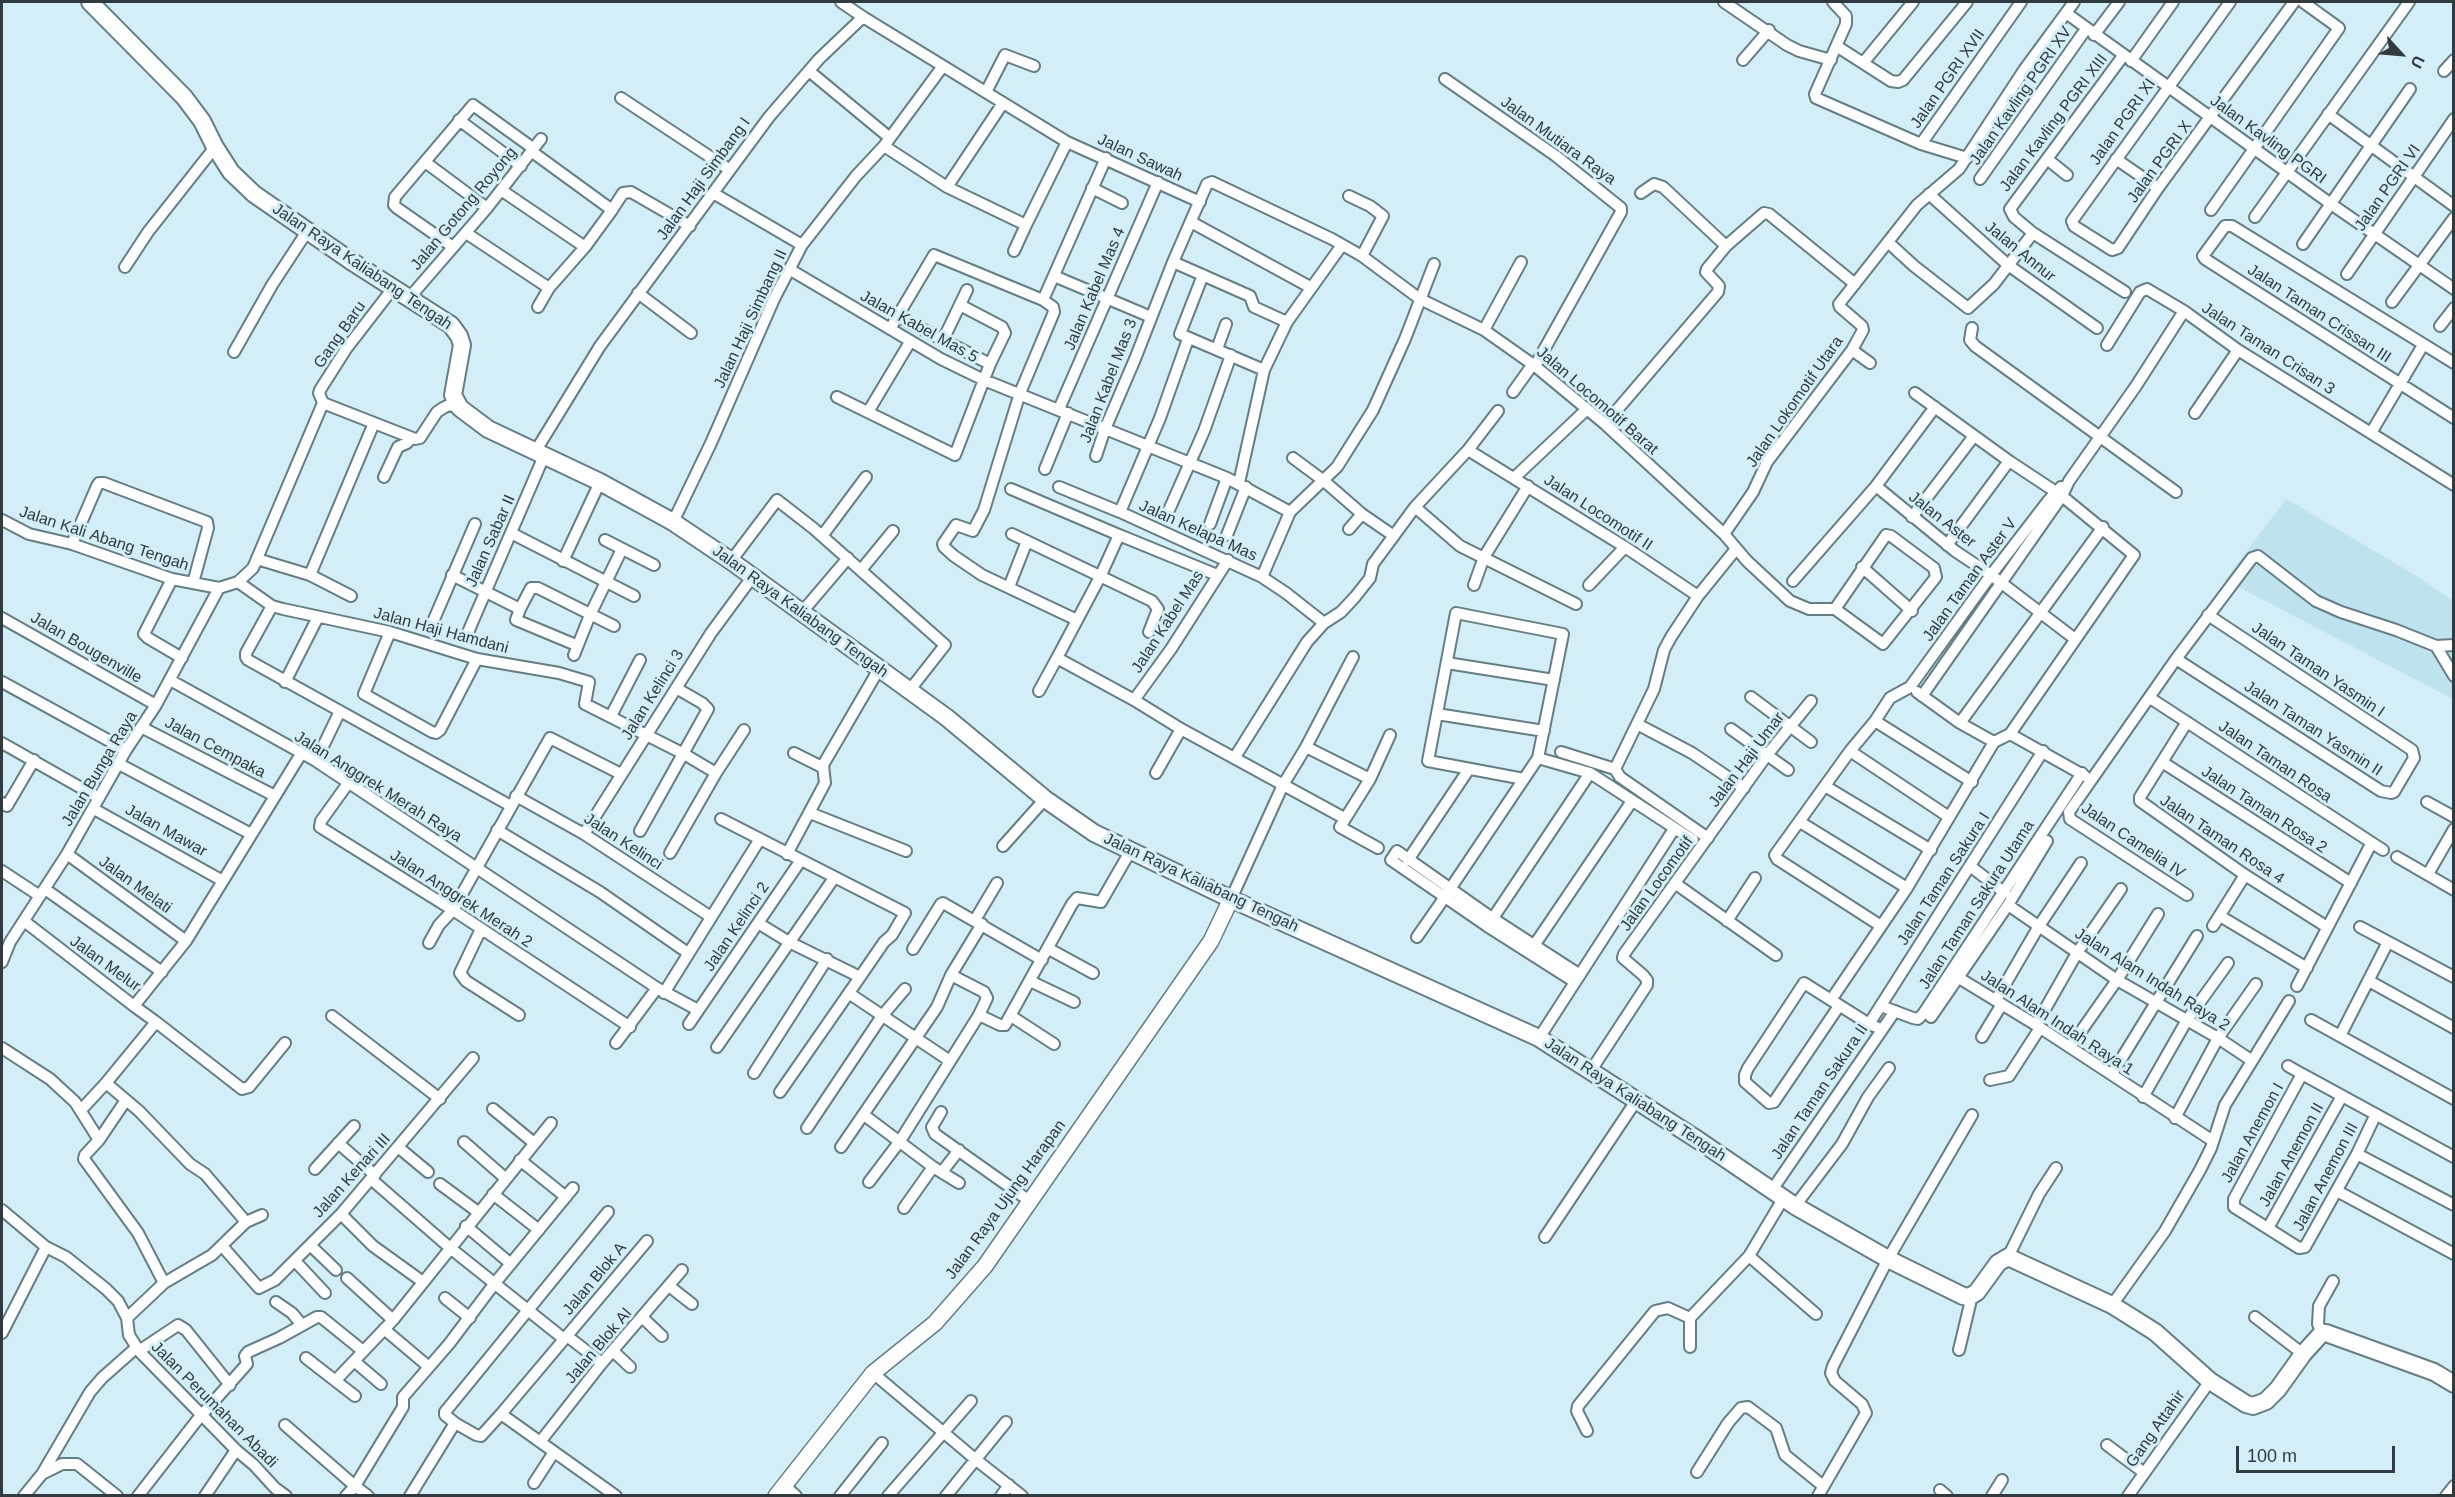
<!DOCTYPE html>
<html>
<head>
<meta charset="utf-8">
<style>
	body { margin:0 }
	#map { position:relative; width:2455px; height:1497px; overflow:hidden; background:#d3eef6; font-family:Arial,sans-serif }
	canvas { display:block }
	.frame { position:absolute; inset:0; border:3px solid #313b3f; pointer-events:none }
	.north { position:absolute; left:2371px; top:24px; width:60px; height:60px; -webkit-text-stroke:4px #d3eef6; paint-order:stroke; rotate:116deg; font-size:16px; font-weight:700; line-height:24px; text-align:center; color:#313b3f }
	.north::after { content:''; display:block; margin:auto; width:21px; height:27px; background:#313b3f; clip-path:polygon(50% 0,100% 100%,50% 72%,0 100%) }
	.scale { position:absolute; left:2236px; top:1446px; width:159px; height:27px; box-sizing:border-box; border:3px solid #313b3f; border-top:0; padding-left:8px; font-size:18px; line-height:21px; white-space:nowrap; color:#313b3f; -webkit-text-stroke:4px #d3eef6; paint-order:stroke }
</style>
</head>
<body>
<div id="map">
<canvas width="2455" height="1497"></canvas>
<div class="frame"></div>
<div class="north">U</div>
<div class="scale">100 m</div>
</div>
<script>
const ctx = document.querySelector('canvas').getContext('2d');
ctx.lineJoin = 'round';
function paint(path, color) { ctx.fillStyle = color; ctx.fill(path, 'evenodd'); }
const toPath = rows => new Path2D(rows.map(r => 'M' + r).join(''));
function strokePath(path, color, width, dash) { ctx.strokeStyle = color; ctx.lineWidth = width; ctx.lineCap = dash ? 'butt' : 'round'; ctx.setLineDash(dash || []); ctx.stroke(path); }
function drawText(font, color, halo, rows, align = 'center') {
  ctx.font = font + ' Arial,sans-serif'; ctx.lineWidth = 6; ctx.setLineDash([]); ctx.textBaseline = 'middle'; ctx.strokeStyle = halo; ctx.fillStyle = color; for (const [text, x, y, turn = 0] of rows) {
    ctx.save(); ctx.translate(x, y); ctx.rotate((+turn || 0) * Math.PI / 180); ctx.textAlign = isNaN(turn) ? turn : align; if (halo) ctx.strokeText(text, 0, 0); ctx.fillText(text, 0, 0); ctx.restore();
  }
}
paint(toPath([
	[2286,499,2417,576,2453,601,2453,699,2225,580]
]), '#bfe3ee');
const street = toPath([
	[841,2,863,17],
	[1724,2,1787,45,1799,51,1831,60],
	[1833,2,1846,16,1846,24,1815,94,1816,98,1921,144,1967,158],
	[2230,2,2072,221,2074,226,2112,250,2118,248,2158,188,2294,2],
	[2066,13,2331,204,2454,289],
	[2094,35,2119,2],
	[1838,47,1891,81,1898,82,1903,80,1967,2],
	[2123,56,2010,209,2014,217,2033,233,2125,292],
	[1743,60,1769,30],
	[2131,61,2173,2],
	[1863,63,1913,2],
	[809,71,890,138],
	[2444,71,2454,60],
	[1445,79,1556,156,1621,208,1621,212,1535,366],
	[986,92,1005,55,1034,66],
	[621,98,730,170],
	[2328,114,2454,206],
	[459,120,521,166],
	[1921,144,2021,2],
	[884,146,947,187,1026,225,1067,142],
	[2047,159,2067,175],
	[2116,159,2158,188],
	[425,162,487,208],
	[1980,179,2086,29],
	[947,187,1003,103],
	[1092,188,1122,203],
	[501,190,585,247],
	[713,193,802,245],
	[1641,193,1654,184,1663,187,1726,246],
	[1929,194,2008,265,2097,328],
	[1349,196,1370,206,1383,216,1362,256],
	[612,210,623,193,631,192,690,226],
	[2211,210,2339,28,2303,2],
	[2255,217,2409,2],
	[1191,222,1310,287],
	[466,233,549,288,585,247,612,210,531,151],
	[1889,243,1914,266,1968,308,1994,284,2033,233],
	[2303,244,2410,89],
	[453,247,397,208,394,205,395,197,473,105,534,149],
	[1014,251,1026,225],
	[1173,262,1250,296,1254,307,1287,322],
	[125,267,148,232,215,147],
	[789,269,941,359,984,380,1227,478,1290,512],
	[2347,274,2454,119],
	[1203,275,1180,334,1264,370],
	[1054,276,1151,317],
	[638,293,691,333],
	[410,297,487,208,541,139],
	[2392,302,2454,218],
	[538,307,549,288],
	[898,316,943,340,967,290],
	[2440,326,2454,308],
	[1972,328,1970,340,1975,346,2176,492],
	[890,329,934,255,1043,300],
	[1484,330,1521,262],
	[943,340,990,364],
	[2107,345,2140,292,2147,289,2184,311,2238,350,2454,485],
	[1217,349,1226,324],
	[1852,350,1870,363],
	[234,352,272,285,308,230],
	[2454,363,2232,226,2225,226,2203,256,2205,259,2454,418],
	[1513,392,1533,364],
	[1915,393,2009,461,2062,496,2134,555,2010,734],
	[837,397,955,455,990,364,1005,333,1002,327,960,305],
	[323,403,415,439,420,438,437,412,443,408,449,405,460,408],
	[323,403,319,393,320,390,346,349,394,287],
	[1059,409,1158,182],
	[868,412,910,342],
	[2195,413,2238,350],
	[1605,424,1718,292,1719,286,1706,272,1707,269,1726,246,1764,213,1769,214,1855,284],
	[2371,433,2423,345],
	[1468,450,1625,547,1698,596],
	[535,452,600,346,769,117,819,59,863,17,1067,142,1200,202],
	[1096,456,1105,429,1135,359,1173,262,1207,184,1212,182,1332,239,1362,256,1420,299,1484,330,1535,366,1605,424,1724,534,1747,561,1790,601,1809,609,1835,609],
	[1293,458,1324,481,1362,514,1394,536],
	[1045,469,1068,413],
	[384,477,398,447,407,443,411,438],
	[1515,477,1586,410],
	[1239,483,1264,370,1287,322,1342,245],
	[1876,486,1955,551,1991,575,2075,639],
	[1059,487,1120,512,1262,577,1286,593,1324,623],
	[1011,489,1119,535],
	[1415,507,1460,546,1576,604],
	[1169,510,1204,431,1231,355],
	[1120,512,1160,418,1188,339],
	[1912,517,1974,436],
	[2,520,29,534,72,544,172,579,219,588,238,582,253,568,323,403],
	[673,522,711,443,774,299,802,245,856,176,884,146,943,66],
	[1210,524,1227,478],
	[1349,529,1362,514],
	[511,533,634,596],
	[1012,534,1152,601,1158,609,1149,632],
	[1724,534,1753,492,1767,462,1852,350,1863,330,1862,326,1840,307,1839,304,1917,205,1959,169,2024,70,2074,2],
	[1227,535,1246,487],
	[1886,535,1891,536,1934,568,1936,577,1883,644,1835,609,1886,535],
	[822,536,866,477],
	[605,540,654,565],
	[72,544,97,486,99,483,104,483,207,522,208,528,193,583],
	[1947,545,2009,461],
	[257,559,310,575,374,423],
	[563,561,600,482],
	[731,561,777,500,813,528,945,645,909,691],
	[1862,567,1912,611],
	[861,570,893,531],
	[310,575,351,596],
	[452,575,520,609],
	[1217,575,1119,535,1100,577,1057,658,1134,700,1181,729,1344,818],
	[1262,577,1290,512,1337,467,1373,410,1405,339,1434,264],
	[172,579,144,634,148,638,182,658],
	[1793,581,1876,486,1935,407],
	[238,582,272,606,283,609,390,632,477,659,559,673,589,682,585,704,684,754,716,773],
	[1474,585,1484,557,1528,486],
	[1589,585,1625,547],
	[1009,587,1027,541],
	[272,606,246,653,246,657,248,660,511,806],
	[802,612,848,558],
	[2,618,156,705],
	[1077,620,982,575,954,556,944,547,943,544,956,525,973,531,984,510,1020,393,1054,312,1053,307,1043,300,1106,158],
	[432,624,475,524],
	[390,632,364,694,432,732,436,733,440,730,477,659],
	[466,637,544,456],
	[576,645,516,620,520,609,531,588,538,588,614,626],
	[2436,646,2454,676],
	[574,655,590,615,622,549],
	[2176,659,2381,791,2391,793,2394,792,2414,758,2412,750,2208,615],
	[1447,663,1554,680],
	[170,680,316,761,657,988,698,1010],
	[2,682,126,750],
	[285,682,318,617],
	[1910,687,1991,575,2048,501,2061,487],
	[1039,691,1057,658],
	[1917,692,1960,723,1994,742],
	[1922,696,2062,496,2069,481,2136,386,2184,311],
	[1751,697,1811,742],
	[2150,698,2383,850],
	[1134,700,1171,649,1228,560],
	[1437,714,1544,731],
	[611,716,640,660],
	[1875,721,1972,782],
	[2187,722,2140,797,2140,801,2245,875,2327,927],
	[1960,723,2103,527],
	[1637,724,1692,753,1744,788],
	[141,727,275,796],
	[1731,729,1788,770],
	[1994,742,2010,734,2085,776],
	[2,743,99,798],
	[1306,747,1370,779],
	[1850,751,1949,817],
	[1561,752,1615,769],
	[794,753,822,767],
	[1235,757,1307,642,1324,623,1341,612,1355,597,1370,578,1373,564,1415,507,1468,450,1498,411],
	[1538,758,1590,773,1693,840],
	[316,761,340,711],
	[2162,762,2351,883],
	[119,764,251,834],
	[1156,773,1181,729],
	[349,782,321,821,320,827,453,910,630,1027],
	[1825,786,1931,850],
	[516,796,584,834,711,917],
	[2427,802,2454,817],
	[2,803,7,806,34,760],
	[94,809,223,881],
	[810,813,906,851],
	[721,819,760,839],
	[1800,822,1907,888],
	[497,830,600,892,688,953],
	[640,831,708,709,702,703,676,688],
	[584,834,711,633,753,576],
	[1708,838,1620,777,1615,769,1654,689,1664,650,1671,637,1698,596,1736,549],
	[1003,846,1045,799],
	[1378,848,1340,827,1370,779,1390,735],
	[670,853,716,773,744,730],
	[67,854,186,941],
	[787,854,825,783,823,765,879,669],
	[2397,857,2454,890],
	[1408,860,1469,769],
	[1970,866,2005,893],
	[2,871,40,896],
	[2428,874,2454,829],
	[1676,884,1776,955],
	[45,889,162,972],
	[2187,895,2070,819,2069,812,2176,659,2252,558,2258,556,2316,601,2341,612,2396,630,2436,646,2454,645],
	[1231,899,1283,785,1306,747,1353,657],
	[2008,905,2117,980,2218,1038,2251,1060],
	[2220,916,2307,968],
	[975,920,997,883],
	[24,921,134,1006,186,941,301,754],
	[1727,921,1755,878],
	[758,923,789,942,860,977,780,1092],
	[1489,924,1590,773],
	[1881,926,1777,859,1775,855,1850,751,1875,721,1890,698,1910,687],
	[2213,926,2245,875],
	[2360,927,2454,977],
	[481,929,460,973,466,981,519,1015],
	[1417,937,1440,904,1538,758,1563,634,1456,613,1428,761,1524,779],
	[429,943,439,925,453,910,550,738,621,774],
	[913,949,941,904,943,903,1042,960],
	[1049,949,1093,973],
	[1531,950,1632,801],
	[2,962,10,942,67,854,126,750,156,705,219,588],
	[1959,978,2036,1025,2213,1141],
	[1030,981,1074,1002],
	[2369,981,2454,1028],
	[1575,982,1487,926,1391,860,1397,851,1492,918,1580,975],
	[2297,986,2371,844],
	[664,993,760,839,905,913,892,935,884,942,860,977],
	[850,994,950,1061],
	[1831,1000,1907,888,1994,742],
	[1996,1000,2039,926,2081,863],
	[1839,1006,1774,1102,1769,1103,1745,1082,1745,1075,1748,1068,1804,983,1869,1024,1881,1029],
	[1881,1006,1913,1018,1918,1019,1923,1014,2082,773],
	[979,1015,1000,1025,1005,1025,1072,904,1077,898,1101,902,1131,850],
	[332,1016,440,1099],
	[1011,1016,1054,1044],
	[1931,1017,2008,905,2047,841],
	[2311,1020,2454,1099],
	[156,1022,242,1089,249,1087,285,1043],
	[689,1024,801,860],
	[1869,1024,2043,751],
	[2036,1025,2077,953,2121,889],
	[2340,1036,2388,942],
	[1982,1037,2002,1004],
	[1539,1038,1674,829],
	[616,1043,657,988],
	[717,1047,834,878],
	[2070,1047,2117,980,2158,914],
	[2,1048,50,1079,75,1102,99,1140],
	[2288,1066,2302,1074],
	[1590,1072,1647,985,1647,980,1643,975,1623,958,1624,954,1767,755,1811,701],
	[754,1073,827,959],
	[2112,1074,2197,936],
	[1990,1080,2009,1076,2040,1028],
	[106,1083,156,1022,134,1006],
	[2143,1097,2187,1020,2228,963],
	[126,1100,99,1140,85,1155,84,1159,138,1233,164,1283],
	[493,1109,534,1143],
	[81,1110,106,1083,139,1111,190,1164,205,1174,246,1222],
	[941,1112,932,1127,935,1134,1031,1202],
	[2376,1114,2357,1154,2305,1247,2299,1248,2234,1207,2234,1199,2302,1074,2454,1157],
	[864,1115,933,1167,959,1183],
	[2175,1118,2218,1038,2256,984],
	[807,1128,882,1016,905,989],
	[464,1142,505,1178],
	[338,1143,375,1175],
	[398,1147,428,1172],
	[841,1147,937,1007,951,975,982,924],
	[2357,1154,2454,1205],
	[520,1160,566,1197],
	[315,1169,354,1126],
	[942,1172,959,1150],
	[371,1179,449,1247,564,1339],
	[869,1182,900,1141,979,1015,987,998,984,992,951,975],
	[440,1184,478,1212],
	[1772,1190,1895,1011],
	[2337,1191,2454,1254],
	[493,1194,539,1230],
	[1795,1206,1842,1144,1868,1097,1889,1068],
	[904,1208,933,1167],
	[2,1210,46,1247,66,1257,106,1289,118,1301,127,1318,129,1335,139,1351,236,1450,254,1465,275,1488,286,1496],
	[341,1214,373,1246,423,1282],
	[466,1226,511,1264],
	[2268,1228,2342,1096],
	[1545,1237,1636,1101],
	[223,1247,259,1288,275,1280,310,1245],
	[1749,1256,1816,1314],
	[2008,1257,2039,1194,2056,1168],
	[295,1261,325,1293],
	[336,1270,310,1245,341,1214,473,1058],
	[347,1278,393,1320],
	[669,1286,692,1304],
	[445,1298,470,1318],
	[276,1302,292,1313,302,1325],
	[2112,1305,2165,1231,2200,1170,2211,1148,2225,1105,2289,1001],
	[642,1317,662,1336],
	[2255,1317,2303,1354],
	[127,1318,164,1283,212,1255,246,1222,262,1215],
	[384,1329,429,1367],
	[2,1333,46,1247],
	[2322,1333,2318,1324,2319,1306,2333,1281],
	[567,1336,602,1363],
	[1690,1347,1690,1318,1749,1256,1783,1199],
	[1959,1350,1970,1304,1969,1297],
	[139,1351,178,1325,186,1330,230,1385],
	[613,1351,630,1367],
	[306,1358,355,1396],
	[354,1361,381,1384],
	[873,1373,975,1459,1022,1496],
	[336,1380,393,1320,551,1123],
	[455,1423,476,1435,481,1436,501,1414],
	[285,1425,355,1486,403,1407,403,1397,449,1344,495,1283,573,1188],
	[1587,1431,1577,1411,1578,1406,1655,1311,1668,1308,1690,1318],
	[540,1442,602,1363,682,1270],
	[2107,1445,2143,1472],
	[1697,1472,1728,1423,1741,1408,1748,1407,1776,1428,1785,1455,1822,1485],
	[42,1474,90,1392,102,1378,137,1347],
	[534,1483,554,1452],
	[784,1485,796,1496],
	[1940,1490,1947,1496],
	[24,1496,42,1474,62,1464,77,1464,117,1496],
	[138,1496,198,1419,247,1364,245,1356,248,1352,279,1338,317,1317,321,1317,363,1351],
	[205,1496,236,1450],
	[346,1496,355,1486,368,1496],
	[410,1496,455,1423,445,1415,445,1412,608,1212],
	[616,1496,501,1414,647,1241],
	[840,1496,882,1443],
	[888,1496,971,1401],
	[946,1496,1006,1422],
	[1001,1496,1009,1485],
	[1818,1496,1866,1413,1862,1404,1835,1381,1831,1373,1833,1366,1888,1259,1972,1115],
	[1992,1496,2002,1480],
	[2128,1496,2210,1381],
	[2446,1496,2454,1486]
]);
const secondary = toPath([
	[776,1496,873,1373,935,1323,985,1266,1211,941,1231,899]
]);
const primary = toPath([
	[90,2,184,97,202,121,215,147,231,172,254,194,351,261,451,325,459,336,462,345,453,395,460,408,488,429,600,482,673,522,731,561,946,717,1045,799,1094,833,1231,899,1539,1038,1698,1140,1795,1206,1888,1259,1963,1296,1969,1297,1977,1292,1998,1263,2008,1257,2112,1305,2155,1332,2210,1381,2246,1404,2253,1406,2266,1401,2278,1389,2303,1354,2322,1333,2326,1333,2434,1372,2454,1384]
]);
strokePath(street, '#657d85', 14);
strokePath(secondary, '#657d85', 18);
strokePath(primary, '#657d85', 20);
strokePath(street, '#fff', 10);
strokePath(secondary, '#fff', 15);
strokePath(primary, '#fff', 16);
drawText('16px', '#313b3f', '#d3eef6', [
	["Jalan PGRI XVII",1948,79,-55],
	["Jalan Kavling PGRI XV",2021,96,-55],
	["Jalan PGRI XI",2123,122,-55],
	["Jalan Kavling PGRI XIII",2054,123,-53],
	["Jalan Kavling PGRI",2268,140,36],
	["Jalan Mutiara Raya",1558,141,36],
	["Jalan Sawah",1140,158,25],
	["Jalan PGRI X",2160,162,-54],
	["Jalan Haji Simbang I",704,179,-54],
	["Jalan PGRI VI",2388,188,-55],
	["Jalan Gotong Royong",464,209,-50],
	["Jalan Annur",2020,252,39],
	["Jalan Raya Kaliabang Tengah",362,267,34],
	["Jalan Kabel Mas 4",1095,289,-67],
	["Jalan Taman Crissan III",2319,314,33],
	["Jalan Haji Simbang II",751,319,-65],
	["Jalan Kabel Mas 5",919,327,29],
	["Gang Baru",340,335,-55],
	["Jalan Taman Crisan 3",2268,349,33],
	["Jalan Kabel Mas 3",1109,381,-69],
	["Jalan Locomotif Barat",1597,401,41],
	["Jalan Lokomotif Utara",1795,402,-55],
	["Jalan Locomotif II",1598,513,33],
	["Jalan Aster",1942,520,38],
	["Jalan Kelapa Mas",1198,531,24],
	["Jalan Kali Abang Tengah",104,539,18],
	["Jalan Sabar II",491,541,-66],
	["Jalan Taman Aster V",1970,580,-54],
	["Jalan Raya Kaliabang Tengah",800,612,36],
	["Jalan Kabel Mas",1168,622,-57],
	["Jalan Haji Hamdani",441,631,15],
	["Jalan Bougenville",86,648,30],
	["Jalan Taman Yasmin I",2318,670,34],
	["Jalan Kelinci 3",653,695,-58],
	["Jalan Taman Yasmin II",2313,729,33],
	["Jalan Cempaka",215,748,28],
	["Jalan Haji Umar",1747,760,-53],
	["Jalan Taman Rosa",2275,762,34],
	["Jalan Bunga Raya",100,769,-59],
	["Jalan Anggrek Merah Raya",378,787,32],
	["Jalan Taman Rosa 2",2264,810,33],
	["Jalan Mawar",166,831,29],
	["Jalan Taman Rosa 4",2222,840,34],
	["Jalan Camelia IV",2133,841,34],
	["Jalan Kelinci",623,842,33],
	["Jalan Taman Sakura I",1944,879,-57],
	["Jalan Raya Kaliabang Tengah",1201,883,25],
	["Jalan Locomotif",1657,884,-54],
	["Jalan Melati",135,885,36],
	["Jalan Anggrek Merah 2",461,899,33],
	["Jalan Taman Sakura Utama",1977,905,-57],
	["Jalan Kelinci 2",737,927,-56],
	["Jalan Melur",105,964,36],
	["Jalan Alam Indah Raya 2",2152,980,32],
	["Jalan Alam Indah Raya 1",2057,1023,33],
	["Jalan Taman Sakura II",1820,1092,-56],
	["Jalan Raya Kaliabang Tengah",1635,1100,33],
	["Jalan Anemon I",2253,1133,-61],
	["Jalan Anemon II",2292,1155,-61],
	["Jalan Kenari III",352,1176,-48],
	["Jalan Anemon III",2326,1177,-62],
	["Jalan Raya Ujung Harapan",1006,1200,-54],
	["Jalan Blok A",595,1279,-50],
	["Jalan Blok AI",599,1346,-50],
	["Jalan Perumahan Abadi",214,1405,45],
	["Gang Attahir",2156,1429,-55]
]);
</script>
</body>
</html>
